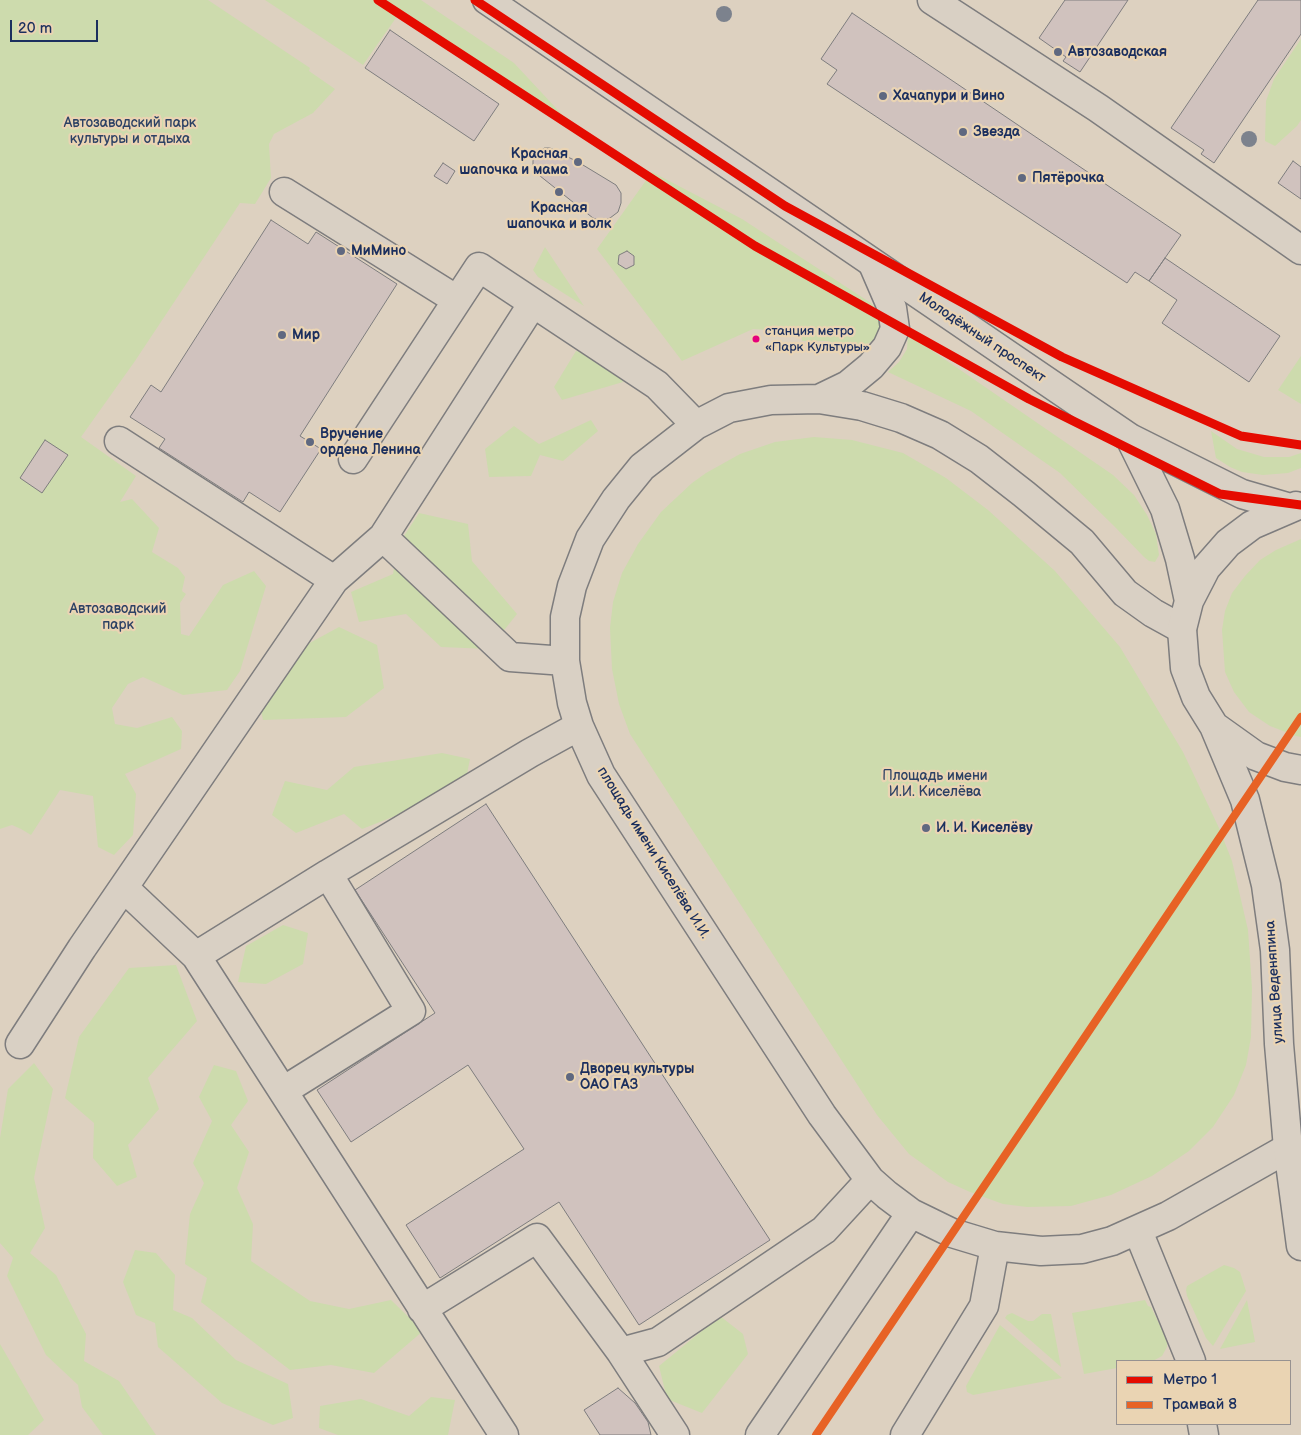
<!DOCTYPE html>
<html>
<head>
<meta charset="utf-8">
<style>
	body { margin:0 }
	#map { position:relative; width:1301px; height:1435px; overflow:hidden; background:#ddd1c0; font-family:"Balsamiq Sans",sans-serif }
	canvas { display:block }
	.legend { position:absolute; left:1116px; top:1360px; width:175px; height:65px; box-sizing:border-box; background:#ead4b3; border:1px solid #979291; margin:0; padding:6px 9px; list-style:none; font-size:15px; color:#1b2f5e }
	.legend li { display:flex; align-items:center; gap:10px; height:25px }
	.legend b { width:25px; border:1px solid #979291 }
	.scale { position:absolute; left:10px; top:20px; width:88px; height:22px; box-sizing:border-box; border:2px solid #1b2f5e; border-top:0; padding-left:6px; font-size:15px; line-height:18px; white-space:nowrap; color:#1b2f5e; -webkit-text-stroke:4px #ead4b3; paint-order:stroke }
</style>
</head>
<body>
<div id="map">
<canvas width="1301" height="1435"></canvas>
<ul class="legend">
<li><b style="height:6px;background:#e50b00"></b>Метро 1</li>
<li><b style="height:6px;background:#e76225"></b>Трамвай 8</li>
</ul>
<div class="scale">20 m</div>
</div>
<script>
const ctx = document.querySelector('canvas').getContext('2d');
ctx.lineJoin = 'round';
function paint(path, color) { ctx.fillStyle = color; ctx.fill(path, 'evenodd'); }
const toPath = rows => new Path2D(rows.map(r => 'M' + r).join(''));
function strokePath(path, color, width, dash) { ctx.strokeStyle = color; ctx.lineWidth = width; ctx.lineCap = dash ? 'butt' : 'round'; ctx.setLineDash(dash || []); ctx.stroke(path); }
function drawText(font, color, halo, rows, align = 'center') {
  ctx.font = font + ' "Balsamiq Sans",sans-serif'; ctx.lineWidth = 4.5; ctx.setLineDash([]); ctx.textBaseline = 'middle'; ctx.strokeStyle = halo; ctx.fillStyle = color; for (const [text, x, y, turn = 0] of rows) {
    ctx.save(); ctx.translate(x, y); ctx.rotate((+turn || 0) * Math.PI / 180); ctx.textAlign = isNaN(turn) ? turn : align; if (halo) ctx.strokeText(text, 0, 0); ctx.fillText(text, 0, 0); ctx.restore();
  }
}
paint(toPath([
	[0,0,208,0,310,68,309,71,335,89,313,113,274,134,269,144,271,178,255,204,240,203,135,361,81,437,136,476,120,502,132,499,159,528,152,552,178,568,185,577,182,591,186,594,180,603,181,634,189,636,223,585,254,571,266,586,240,671,227,690,183,695,143,677,128,684,112,708,115,724,137,728,172,717,182,731,181,749,125,774,136,794,133,835,114,855,98,847,93,796,60,790,31,835,21,829,12,825,0,829],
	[265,0,421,0,514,63,583,137,398,15,363,65],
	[1301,39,1301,120,1297,126,1275,146,1265,141,1266,101,1274,79],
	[652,172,742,219,871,303,883,316,883,328,878,338,862,347,853,347,827,341,802,341,801,332,753,329,682,361,597,249],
	[545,247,584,306,538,277,533,270],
	[908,334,1113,475,1134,495,1147,515,1156,534,1159,555,1155,562,1149,561,1144,557,1114,526,1060,473,971,411,888,372,899,362,907,349],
	[576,351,615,359,623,382,562,400,554,387],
	[1301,356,1301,404,1278,390],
	[591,420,598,431,563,461,540,455,531,476,489,477,485,449,514,426,539,444],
	[1211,431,1237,449,1264,457,1289,457,1301,453,1301,468,1288,473,1263,475,1242,472,1230,467,1216,458],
	[814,437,852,440,903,453,946,478,988,510,1055,571,1120,647,1183,752,1219,828,1232,861,1248,930,1252,988,1251,1037,1246,1065,1234,1095,1213,1127,1189,1151,1152,1176,1111,1195,1071,1206,1027,1207,1003,1204,970,1192,948,1182,909,1154,877,1115,630,734,619,704,612,669,610,628,613,602,622,573,638,544,661,512,692,483,706,473,740,454,775,442],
	[419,513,468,524,472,561,517,614,489,649,441,647,406,614,359,622,351,592,393,574,398,545],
	[1301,539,1301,737,1296,736,1270,726,1249,712,1234,692,1225,672,1222,630,1225,611,1232,593,1245,576,1260,560,1276,550],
	[339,627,377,645,384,688,346,717,263,720,258,697,293,652],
	[442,753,470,759,464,789,362,829,344,814,296,833,272,815,285,781,327,790,354,767],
	[283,925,308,933,303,964,266,984,238,982,246,946],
	[176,965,197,1021,148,1078,159,1109,128,1145,137,1177,117,1186,93,1158,94,1123,65,1098,79,1037,129,968],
	[34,1063,53,1089,34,1178,45,1228,30,1253,56,1275,86,1334,84,1361,119,1381,156,1435,103,1435,82,1407,78,1385,46,1355,7,1276,13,1258,0,1243,0,1138,8,1089],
	[214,1065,236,1071,248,1101,231,1125,249,1152,237,1188,253,1224,251,1261,310,1301,349,1309,391,1300,423,1331,374,1373,331,1365,290,1370,201,1302,207,1278,185,1264,190,1214,204,1183,193,1163,212,1121,199,1097],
	[135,1250,156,1253,175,1275,173,1310,192,1318,236,1360,288,1384,293,1418,273,1425,222,1403,158,1347,155,1323,136,1315,123,1282],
	[1224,1265,1234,1268,1240,1272,1246,1291,1213,1346,1206,1338,1187,1296,1186,1290,1187,1286],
	[1145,1300,1148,1306,1151,1307,1167,1340,1167,1347,1162,1356,1153,1361,1117,1361,1117,1368,1084,1374,1072,1313],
	[1247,1300,1255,1342,1220,1349],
	[1012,1313,1028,1321,1033,1321,1042,1314,1051,1314,1061,1367,1005,1318,1007,1315],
	[720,1316,743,1334,748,1354,702,1413,667,1399,659,1366],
	[1000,1325,1062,1378,973,1395,967,1392,966,1386],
	[0,1344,44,1420,28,1435,0,1435],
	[431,1397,455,1400,448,1435,338,1435,319,1428,320,1406,361,1399,409,1416]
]), '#cddbad');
const building = toPath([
	[1065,0,1128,0,1080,72,1063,61,1066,57,1039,38,1065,0],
	[1258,0,1301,0,1301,34,1214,163,1201,154,1204,150,1171,128,1258,0],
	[852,13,1181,235,1149,281,1135,272,1127,283,827,84,837,70,821,59,852,13],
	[390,30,499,104,474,141,365,68,390,30],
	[545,148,550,148,578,162,616,185,621,193,621,203,618,212,610,218,601,221,593,218,535,172,533,167,533,157,536,152,545,148],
	[1293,161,1301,167,1301,199,1278,183,1293,161],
	[443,163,455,171,447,184,434,176,443,163],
	[271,220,308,244,316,232,397,284,300,436,321,449,280,512,249,492,243,502,159,448,165,439,130,417,151,385,161,392,271,220],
	[627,251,634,256,634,265,626,269,618,264,619,255,627,251],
	[1165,258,1280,336,1249,382,1162,323,1177,300,1149,281,1165,258],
	[45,440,68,455,42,493,20,478,45,440],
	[486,804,770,1240,639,1325,559,1202,440,1278,406,1225,524,1149,468,1065,351,1142,317,1090,435,1013,355,890,486,804],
	[618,1388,635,1403,648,1422,651,1435,600,1435,584,1410,618,1388]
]);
paint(building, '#d0c2be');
strokePath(building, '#7e7d7e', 1);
const minor = toPath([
	[932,0,1098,108,1301,250],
	[284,192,457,300],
	[819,399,848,385,871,366,887,347,895,329,892,308,873,264],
	[119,441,334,580],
	[353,459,479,267,657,385,696,425],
	[383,537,510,657,565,661],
	[1182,629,1153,613,1125,593,1082,542,1024,494,979,459,940,435,901,418,862,406,819,399,771,400,729,408,696,425,642,467,616,499,590,539,572,586,565,617,565,661,572,703,579,726,601,775,822,1115,870,1180,887,1195,911,1213,952,1233,995,1246,1041,1251,1082,1249,1112,1241,1168,1216,1288,1148],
	[124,888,196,956,504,1435],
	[196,956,328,874],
	[20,1044,82,948,334,580,383,537,533,303],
	[283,1091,411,1011,328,874,530,753,579,726],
	[1138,1231,1191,1361],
	[422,1309,537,1238,621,1352,658,1342,824,1230,870,1180],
	[621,1352,675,1435],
	[1202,1424,1204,1435],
	[760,1435,911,1213],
	[905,1435,984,1306,995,1246]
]);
const major = toPath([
	[487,0,1130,438,1242,494,1290,508],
	[1130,438,1165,509,1180,559,1189,601],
	[1296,506,1252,525,1228,543,1206,568,1189,601,1182,629,1185,668,1196,697,1214,726,1256,756,1285,767,1301,770],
	[1214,726,1245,800,1266,885,1275,950,1279,1044,1288,1148,1301,1246]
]);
strokePath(minor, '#7e7d7e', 31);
strokePath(major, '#7e7d7e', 31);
strokePath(minor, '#d9d0c4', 28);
strokePath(major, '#d9d0c4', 28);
strokePath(toPath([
	[816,1435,1301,717]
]), '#e76225', 8);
strokePath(toPath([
	[378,0,755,246,1029,399,1220,494,1301,505],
	[475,0,785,206,1062,357,1241,436,1301,445]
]), '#e50b00', 9);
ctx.fillStyle = '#7c828d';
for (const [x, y] of [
	[724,14],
	[1249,139]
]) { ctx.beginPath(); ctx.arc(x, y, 8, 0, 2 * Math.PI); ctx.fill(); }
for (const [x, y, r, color] of [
	[1058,52,5,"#5f6880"],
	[883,96,5,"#5f6880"],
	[963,132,5,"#5f6880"],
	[578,162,5,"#5f6880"],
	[1022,178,5,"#5f6880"],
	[559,192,5,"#5f6880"],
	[341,251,5,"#5f6880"],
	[282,335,5,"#5f6880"],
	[756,339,4.5,"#e5007d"],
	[310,442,5,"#5f6880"],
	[926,828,5,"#5f6880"],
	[570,1077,5,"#5f6880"]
]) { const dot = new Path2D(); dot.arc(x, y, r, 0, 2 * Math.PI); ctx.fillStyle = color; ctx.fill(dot); strokePath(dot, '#ead4b3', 2); }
drawText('13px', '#1b2f5e', '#ead4b3', [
	["станция метро",765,332],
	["«Парк Культуры»",765,348]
], 'left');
drawText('bold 14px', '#1b2f5e', '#ead4b3', [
	["Автозаводская",1068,52],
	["Хачапури и Вино",893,96],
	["Звезда",973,132],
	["Красная",568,154,"right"],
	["шапочка и мама",568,170,"right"],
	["Пятёрочка",1032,178],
	["Красная",559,208,"center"],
	["шапочка и волк",559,224,"center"],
	["МиМино",351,251],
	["Мир",292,335],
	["Вручение",320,434],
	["ордена Ленина",320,450],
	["И. И. Киселёву",936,828],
	["Дворец культуры",580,1069],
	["ОАО ГАЗ",580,1085]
], 'left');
drawText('14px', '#2c4164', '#ead4b3', [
	["Автозаводский парк",130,123],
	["культуры и отдыха",130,139],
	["Автозаводский",118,609],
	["парк",118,625],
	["Площадь имени",935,776],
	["И.И. Киселёва",935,792]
]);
drawText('14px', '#1b2f5e', '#ead4b3', [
	["Молодёжный проспект",982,338,34],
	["площадь имени Киселёва И.И.",653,853,58],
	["улица Веденяпина",1275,982,-94]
]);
</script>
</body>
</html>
